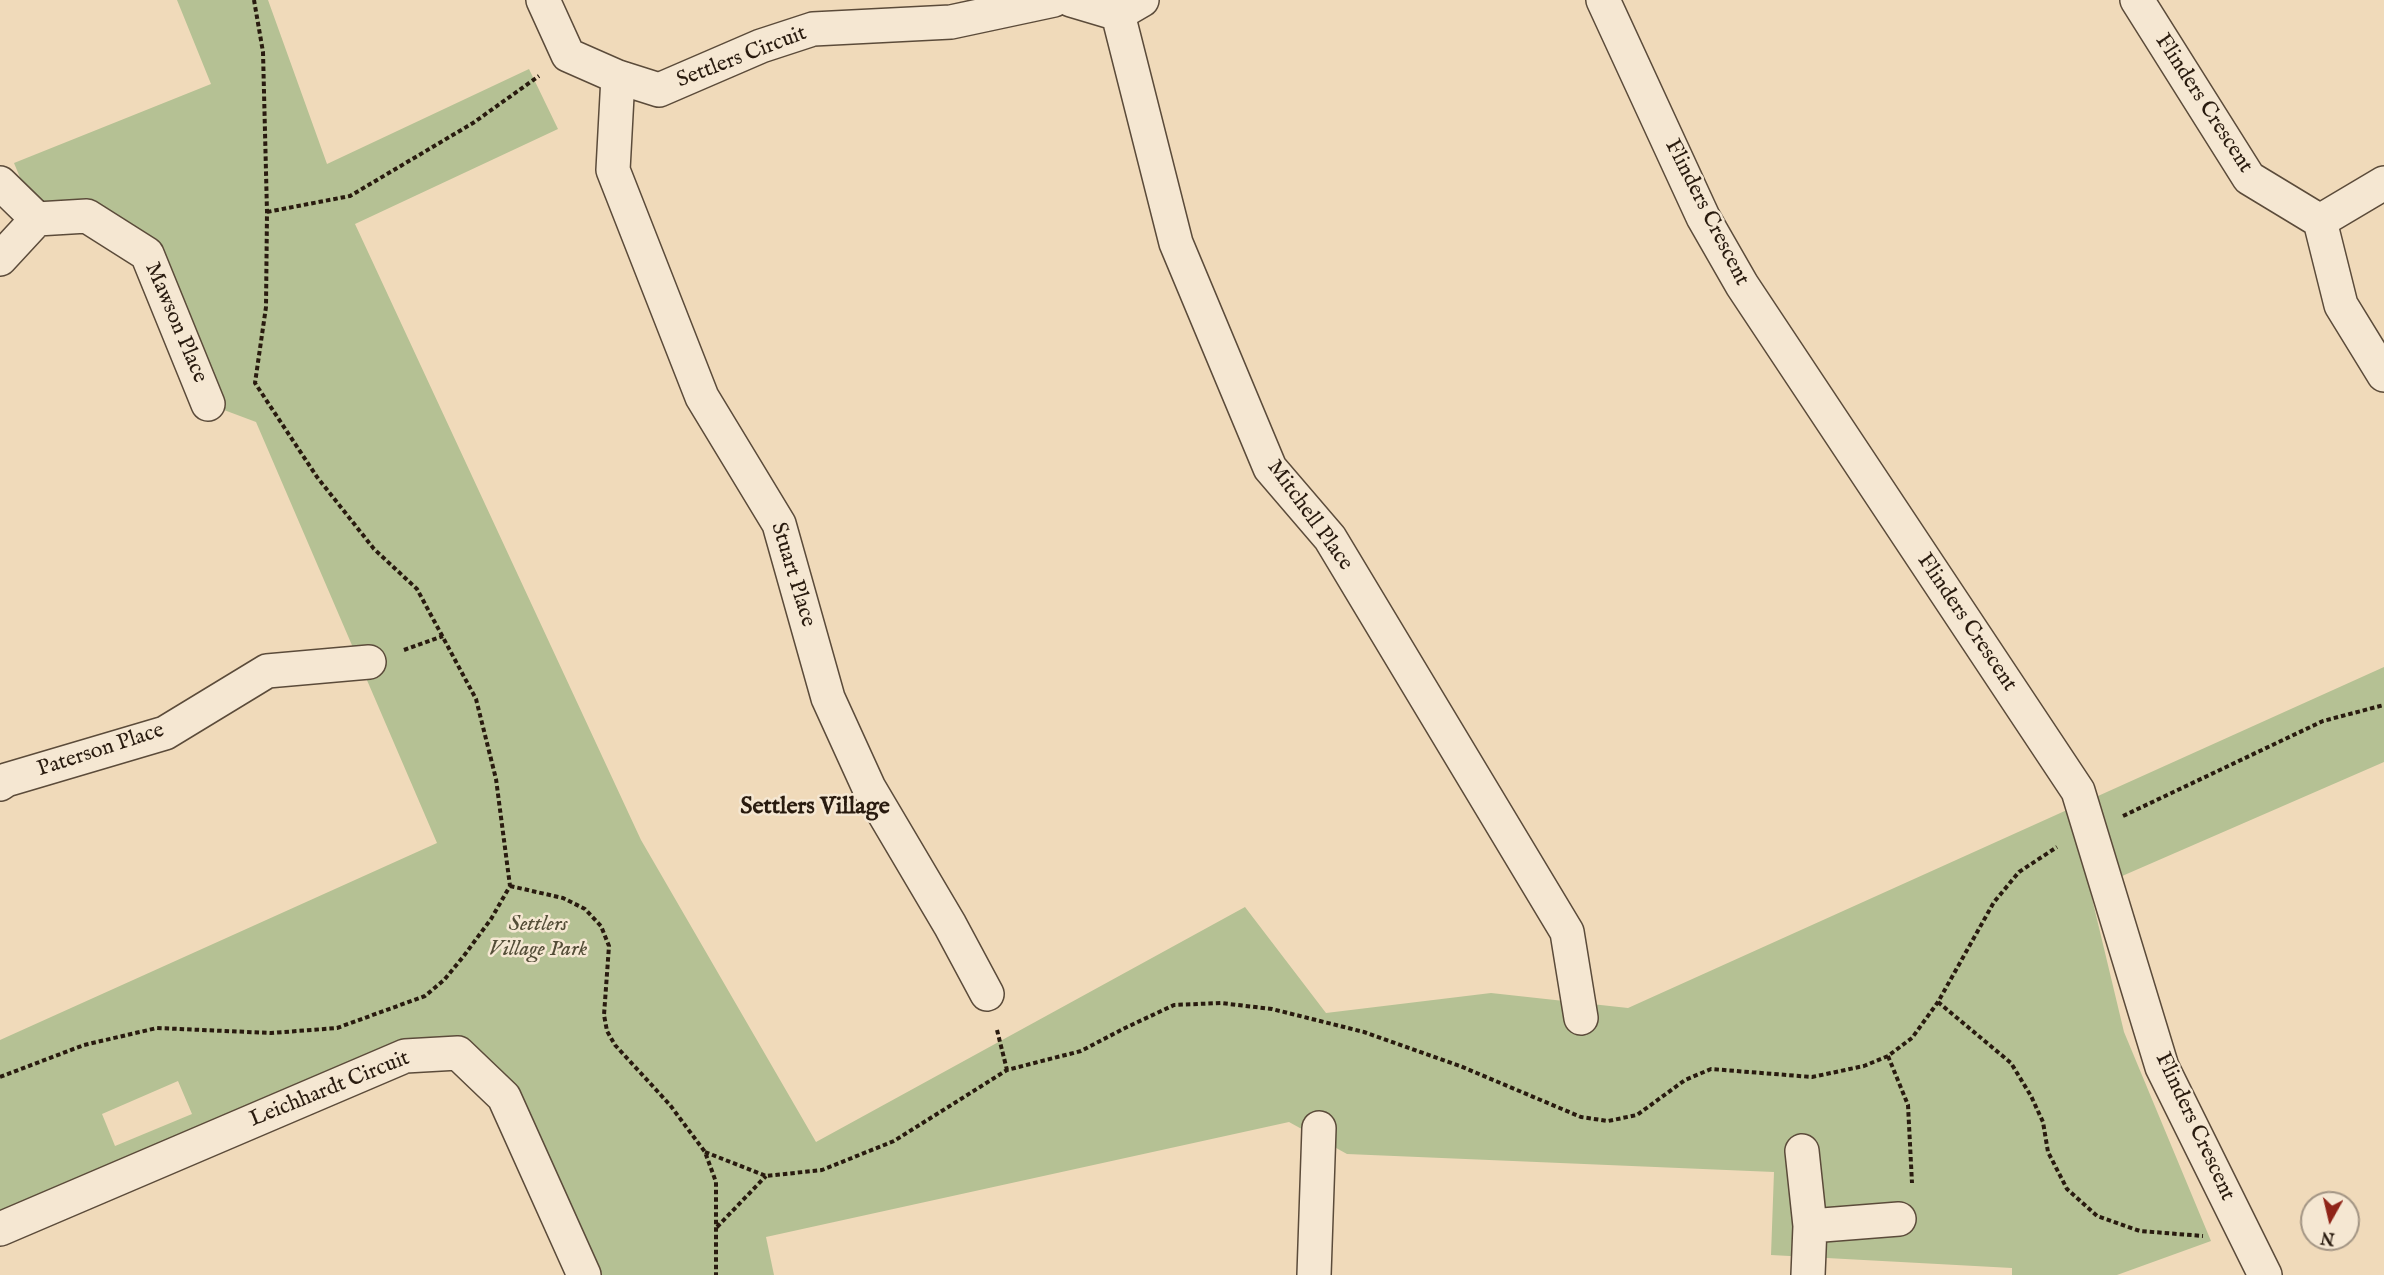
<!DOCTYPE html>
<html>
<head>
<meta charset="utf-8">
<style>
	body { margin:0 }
	#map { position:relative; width:2384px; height:1275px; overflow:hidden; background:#f0daba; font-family:"IM FELL English",serif }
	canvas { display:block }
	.north { position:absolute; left:2300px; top:1191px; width:60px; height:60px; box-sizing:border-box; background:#f5e7d2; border:2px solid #a39584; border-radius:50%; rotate:188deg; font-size:16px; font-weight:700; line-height:24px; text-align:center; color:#291b0f }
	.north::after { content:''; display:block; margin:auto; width:21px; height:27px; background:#8f2418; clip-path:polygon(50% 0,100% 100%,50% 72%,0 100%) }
</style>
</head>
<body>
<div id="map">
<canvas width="2384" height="1275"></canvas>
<div class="north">N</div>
</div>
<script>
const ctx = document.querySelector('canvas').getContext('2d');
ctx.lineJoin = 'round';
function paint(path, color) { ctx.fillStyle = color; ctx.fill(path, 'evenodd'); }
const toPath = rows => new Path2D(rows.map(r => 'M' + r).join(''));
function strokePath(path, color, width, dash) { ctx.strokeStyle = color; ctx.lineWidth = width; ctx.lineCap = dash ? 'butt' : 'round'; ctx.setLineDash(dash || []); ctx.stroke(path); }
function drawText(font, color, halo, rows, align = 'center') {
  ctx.font = font + ' "IM FELL English",serif'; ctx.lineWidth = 5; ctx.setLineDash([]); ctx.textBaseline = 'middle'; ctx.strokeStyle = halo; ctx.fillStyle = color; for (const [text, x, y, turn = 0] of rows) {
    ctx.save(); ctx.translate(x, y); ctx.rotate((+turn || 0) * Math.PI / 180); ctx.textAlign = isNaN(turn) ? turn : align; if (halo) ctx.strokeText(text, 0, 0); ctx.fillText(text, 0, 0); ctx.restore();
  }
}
paint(toPath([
	[177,0,268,0,327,164,529,69,558,129,355,224,641,840,816,1142,1245,907,1326,1013,1491,993,1628,1008,2384,667,2384,762,2090,890,2124,1032,2211,1241,2117,1275,2012,1275,2012,1268,1771,1255,1774,1172,1347,1154,1289,1122,766,1237,774,1275,584,1275,504,1097,458,1053,0,1229,0,1040,437,843,256,422,208,404,146,254,87,216,37,219,14,163,211,84],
	[178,1081,192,1114,115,1146,102,1114]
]), '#b5c194');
const minor = toPath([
	[543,0,568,55,618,77,659,90,761,46,813,29,951,22,1054,0],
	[1071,0,1118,14,1142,0],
	[1603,0,1703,217,1742,285,2078,791,2162,1067,2265,1275],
	[2137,0,2249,178,2320,221,2341,305,2384,375],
	[1118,14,1176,243,1270,468,1330,538,1567,932,1581,1018],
	[618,77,613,170,702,397,779,524,828,698,869,788,950,925,987,994],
	[0,183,37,219,0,259],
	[37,219,87,216,147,254,208,404],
	[2320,221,2384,183],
	[0,784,6,780,165,733,267,671,369,662],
	[1802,1151,1810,1226,1808,1275],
	[1810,1226,1899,1219],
	[0,1229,405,1056,458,1053,504,1097,584,1275],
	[1314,1275,1319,1128]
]);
strokePath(minor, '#5b4b3a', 36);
strokePath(toPath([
	[267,212,350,196,473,123,539,76],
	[404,650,443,636],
	[2123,816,2323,721,2384,705],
	[510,886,563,898,585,909,601,926,609,946,604,1015,607,1031,615,1045,670,1105,705,1152,716,1182,716,1275],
	[1938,1002,2011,1063,2031,1096,2043,1122,2048,1152,2067,1189,2097,1216,2140,1231,2203,1236],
	[997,1030,1007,1070],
	[1888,1056,1908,1105,1912,1183],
	[0,1077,84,1045,157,1028,271,1033,337,1028,425,996,444,980,463,957,491,919,510,886,496,779,476,699,417,589,374,549,317,477,255,383,266,307,267,212,263,52,254,0],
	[705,1152,766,1176,822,1170,894,1141,1007,1070,1081,1051,1125,1028,1174,1005,1221,1003,1272,1009,1364,1032,1460,1066,1581,1117,1608,1121,1637,1115,1685,1080,1711,1069,1812,1077,1864,1066,1888,1056,1912,1038,1938,1002,1994,902,2019,872,2057,847],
	[717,1227,766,1176]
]), '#291b0f', 4, [4.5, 3]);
strokePath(minor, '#f5e7d2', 33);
drawText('22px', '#291b0f', '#f5e7d2', [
	["Settlers Circuit",742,58,-21],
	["Flinders Crescent",2203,104,57],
	["Flinders Crescent",1706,213,63],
	["Mawson Place",175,323,67],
	["Mitchell Place",1309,516,54],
	["Stuart Place",792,575,73],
	["Flinders Crescent",1966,623,56],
	["Paterson Place",101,751,-18],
	["Leichhardt Circuit",330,1090,-22],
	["Flinders Crescent",2194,1127,65]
]);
drawText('italic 22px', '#534d37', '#f5e7d2', [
	["Settlers",538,925],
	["Village Park",538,950]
]);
drawText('bold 24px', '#291b0f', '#f5e7d2', [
	["Settlers Village",815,808]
]);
</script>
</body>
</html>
